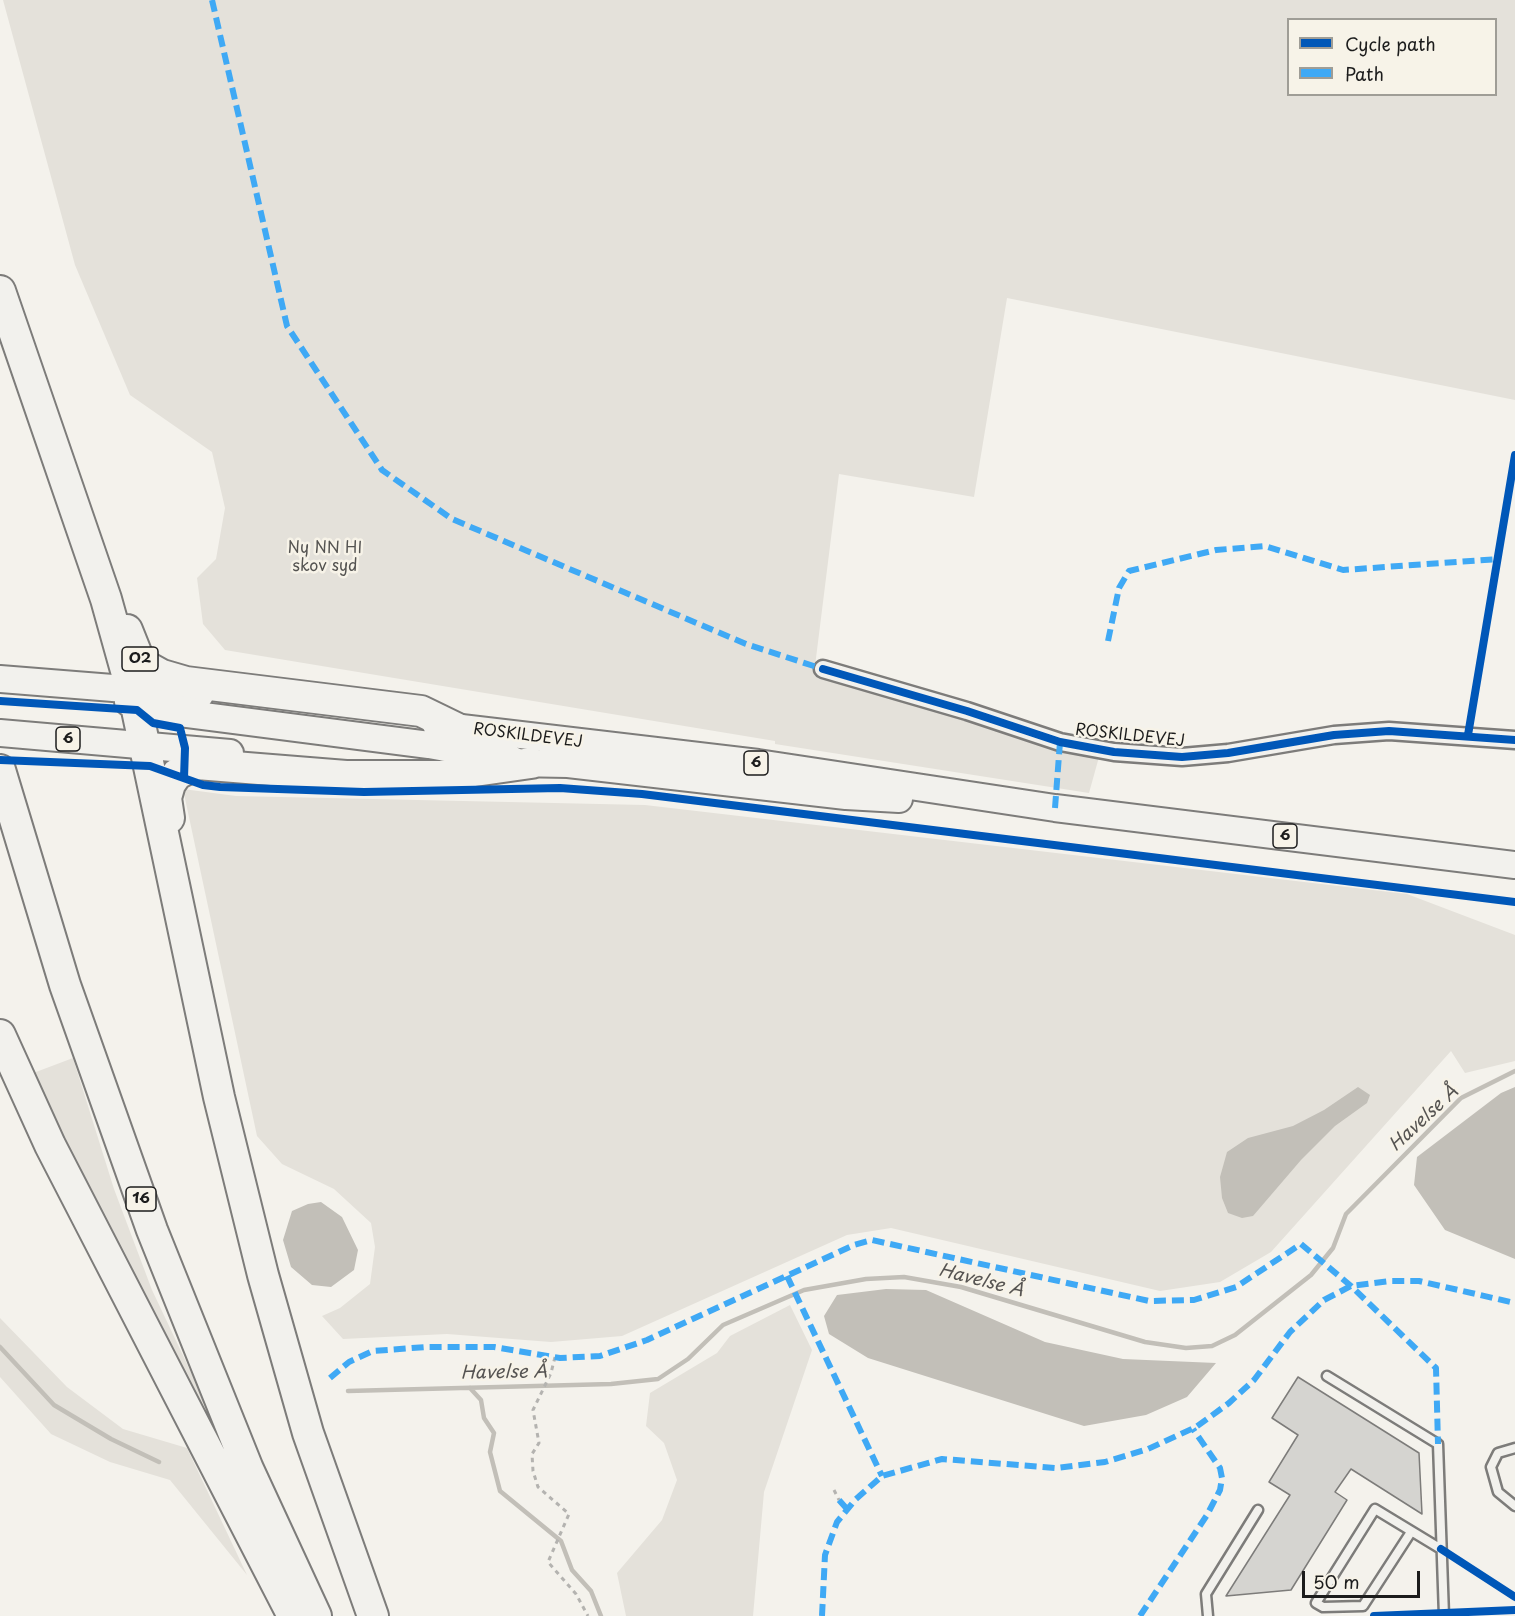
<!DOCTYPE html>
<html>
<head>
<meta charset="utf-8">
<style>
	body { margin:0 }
	#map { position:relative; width:1515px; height:1616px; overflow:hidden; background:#f4f2ec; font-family:"Playpen Sans",sans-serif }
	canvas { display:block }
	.legend { position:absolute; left:1287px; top:18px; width:210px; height:78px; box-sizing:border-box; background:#f7f3e8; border:2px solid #9f9d96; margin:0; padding:8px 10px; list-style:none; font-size:18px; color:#1c1c1c }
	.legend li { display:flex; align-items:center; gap:12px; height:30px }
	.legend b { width:30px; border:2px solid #9f9d96 }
	.scale { position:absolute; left:1302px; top:1571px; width:118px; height:27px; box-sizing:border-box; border:3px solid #1c1c1c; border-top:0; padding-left:8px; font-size:18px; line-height:21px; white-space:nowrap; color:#1c1c1c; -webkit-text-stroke:4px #f7f3e8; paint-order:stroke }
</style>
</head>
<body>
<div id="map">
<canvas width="1515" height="1616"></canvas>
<ul class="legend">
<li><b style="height:8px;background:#0057b8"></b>Cycle path</li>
<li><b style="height:8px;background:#3fa9f5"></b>Path</li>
</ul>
<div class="scale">50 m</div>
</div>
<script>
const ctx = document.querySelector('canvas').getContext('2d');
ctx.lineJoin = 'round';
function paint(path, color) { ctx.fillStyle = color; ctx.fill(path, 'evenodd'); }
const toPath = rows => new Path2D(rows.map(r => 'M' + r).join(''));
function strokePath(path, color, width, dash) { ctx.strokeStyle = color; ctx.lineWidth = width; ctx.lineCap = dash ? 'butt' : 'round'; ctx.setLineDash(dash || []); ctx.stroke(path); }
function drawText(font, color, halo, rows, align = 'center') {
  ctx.font = font + ' "Playpen Sans",sans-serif'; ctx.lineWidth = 5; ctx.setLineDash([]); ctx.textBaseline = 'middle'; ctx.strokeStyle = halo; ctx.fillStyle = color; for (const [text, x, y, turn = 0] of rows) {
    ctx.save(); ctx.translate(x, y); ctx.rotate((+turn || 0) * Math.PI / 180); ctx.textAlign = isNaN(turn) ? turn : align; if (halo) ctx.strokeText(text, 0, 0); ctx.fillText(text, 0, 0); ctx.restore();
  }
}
paint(toPath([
	[3,0,1515,0,1515,400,1007,298,974,497,839,474,814,674,1099,757,1089,793,775,744,775,741,225,650,203,624,197,578,216,559,225,508,212,452,130,395,75,265],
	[1288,20,1496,20,1496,94,1288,94],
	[183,789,236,796,645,805,1407,894,1515,935,1515,1061,1465,1073,1451,1051,1271,1252,1220,1282,1160,1291,891,1228,847,1235,622,1336,551,1342,447,1334,343,1339,322,1316,340,1308,370,1284,375,1247,371,1223,334,1189,282,1164,257,1136],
	[73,1058,114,1189,152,1290,215,1423,208,1428,28,1075],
	[790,1305,812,1350,764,1492,753,1616,626,1616,617,1573,662,1520,677,1480,664,1443,646,1426,650,1393,717,1353,730,1336],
	[0,1318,67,1387,123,1429,187,1448,247,1575,170,1480,110,1462,51,1434,0,1377]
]), '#e4e1da');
paint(toPath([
	[1358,1087,1370,1095,1367,1103,1335,1126,1301,1160,1253,1216,1242,1218,1228,1213,1222,1198,1220,1177,1227,1152,1248,1138,1293,1126,1324,1110],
	[1515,1087,1515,1259,1445,1230,1414,1185,1417,1157,1501,1093],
	[321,1202,342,1217,358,1250,354,1270,331,1287,312,1285,291,1267,283,1240,292,1211,308,1204],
	[886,1289,926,1290,1045,1342,1123,1359,1216,1363,1187,1397,1146,1415,1084,1426,868,1358,829,1334,824,1316,837,1295]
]), '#c2bfb8');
strokePath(toPath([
	[0,1347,54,1405,111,1439,159,1462],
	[470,1388,481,1400,484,1418,494,1433,490,1452,500,1491,561,1541,572,1570,591,1591,601,1616],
	[348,1391,611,1384,658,1379,688,1359,723,1325,804,1290,866,1279,904,1277,961,1287,1145,1342,1186,1348,1212,1346,1235,1335,1311,1275,1333,1248,1346,1214,1461,1098,1515,1071]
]), '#c2bfb8', 4.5);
const building = toPath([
	[1298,1377,1419,1453,1422,1514,1351,1469,1335,1492,1347,1500,1291,1590,1226,1596,1290,1495,1269,1482,1298,1435,1272,1418,1298,1377]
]);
paint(building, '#d5d4d0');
strokePath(building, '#7d7c7a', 1.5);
const lane = toPath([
	[1327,1376,1438,1444,1444,1616],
	[1515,1448,1498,1453,1491,1467,1498,1492,1515,1506],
	[1411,1532,1363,1606,1323,1607,1316,1603,1375,1509,1441,1549],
	[1208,1616,1206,1594,1258,1510]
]);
const street = toPath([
	[823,669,967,711,1060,742,1114,752,1182,757,1228,753,1334,735,1389,731,1515,740]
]);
const primary = toPath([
	[0,679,200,695],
	[128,702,172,712,429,745,513,760],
	[436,725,758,763,1055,808,1515,865],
	[0,733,230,753],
	[512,763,568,764,846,796,899,799]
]);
const highway = toPath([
	[0,291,106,599,137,710,219,1097,263,1275,308,1433,373,1616],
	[127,630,137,655,144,665,162,675,186,682,421,711,456,728],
	[0,770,65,985,152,1230,248,1469,316,1616],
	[169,818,166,798,170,784,177,774,197,764,346,776,440,776,531,763],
	[0,1035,50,1145,293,1616]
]);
strokePath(lane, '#7d7c7a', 13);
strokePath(street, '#7d7c7a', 21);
strokePath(primary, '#7d7c7a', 30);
strokePath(highway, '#7d7c7a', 34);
strokePath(toPath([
	[555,1357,551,1373,533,1410,539,1443,532,1454,533,1471,538,1487,569,1514,548,1562,576,1594,588,1616],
	[834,1490,839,1500]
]), '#b4b3b0', 3, [4.5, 4.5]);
strokePath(lane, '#f2f1ed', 8);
strokePath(street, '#f2f1ed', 16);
strokePath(primary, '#f2f1ed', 26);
strokePath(highway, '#f2f1ed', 30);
strokePath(toPath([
	[212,0,287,326,382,470,452,519,746,644,823,669],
	[1108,641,1119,588,1129,571,1216,550,1265,546,1343,570,1498,559],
	[1055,808,1060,742],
	[787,1276,882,1476],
	[330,1378,349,1362,373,1351,426,1347,494,1347,560,1358,600,1356,647,1340,854,1245,872,1240,1149,1301,1194,1300,1236,1287,1301,1244,1351,1286,1436,1368,1438,1444],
	[839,1500,848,1510],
	[822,1616,825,1555,837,1522,855,1500,882,1476,942,1459,1056,1468,1105,1462,1148,1449,1196,1427,1229,1403,1254,1380,1290,1332,1324,1300,1351,1286,1391,1281,1419,1281,1515,1303],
	[1140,1616,1207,1515,1220,1490,1222,1478,1220,1468,1193,1429]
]), '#3fa9f5', 6, [12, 6]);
strokePath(toPath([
	[823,669,967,711,1060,742,1114,752,1182,757,1228,753,1334,735,1389,731,1515,740],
	[0,701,137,710,153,723,180,728,185,748,184,778],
	[1468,735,1515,455],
	[0,760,150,766,203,785,220,787,364,792,560,788,642,794,1515,902],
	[1441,1549,1515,1597],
	[1374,1616,1515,1610]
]), '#0057b8', 8);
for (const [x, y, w] of [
	[140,659,36],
	[68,739,24],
	[756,763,24],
	[1285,836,24],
	[141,1199,30]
]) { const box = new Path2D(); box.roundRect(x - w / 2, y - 12, w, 24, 4.5); ctx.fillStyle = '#f7f3e8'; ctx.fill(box); strokePath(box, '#1c1c1c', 1.5); }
drawText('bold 15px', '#1c1c1c', null, [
	["O2",140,659],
	["6",68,739],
	["6",756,763],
	["6",1285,836],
	["16",141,1199]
]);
drawText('16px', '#545351', '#f7f3e8', [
	["Ny NN HI",325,549],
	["skov syd",325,567]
]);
drawText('16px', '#1c1c1c', '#f7f3e8', [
	["ROSKILDEVEJ",528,736,7],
	["ROSKILDEVEJ",1130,736,6]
]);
drawText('italic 18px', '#565452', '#f7f3e8', [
	["Havelse Å",1424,1119,-43],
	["Havelse Å",981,1281,14],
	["Havelse Å",504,1373,-1]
]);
</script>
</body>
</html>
